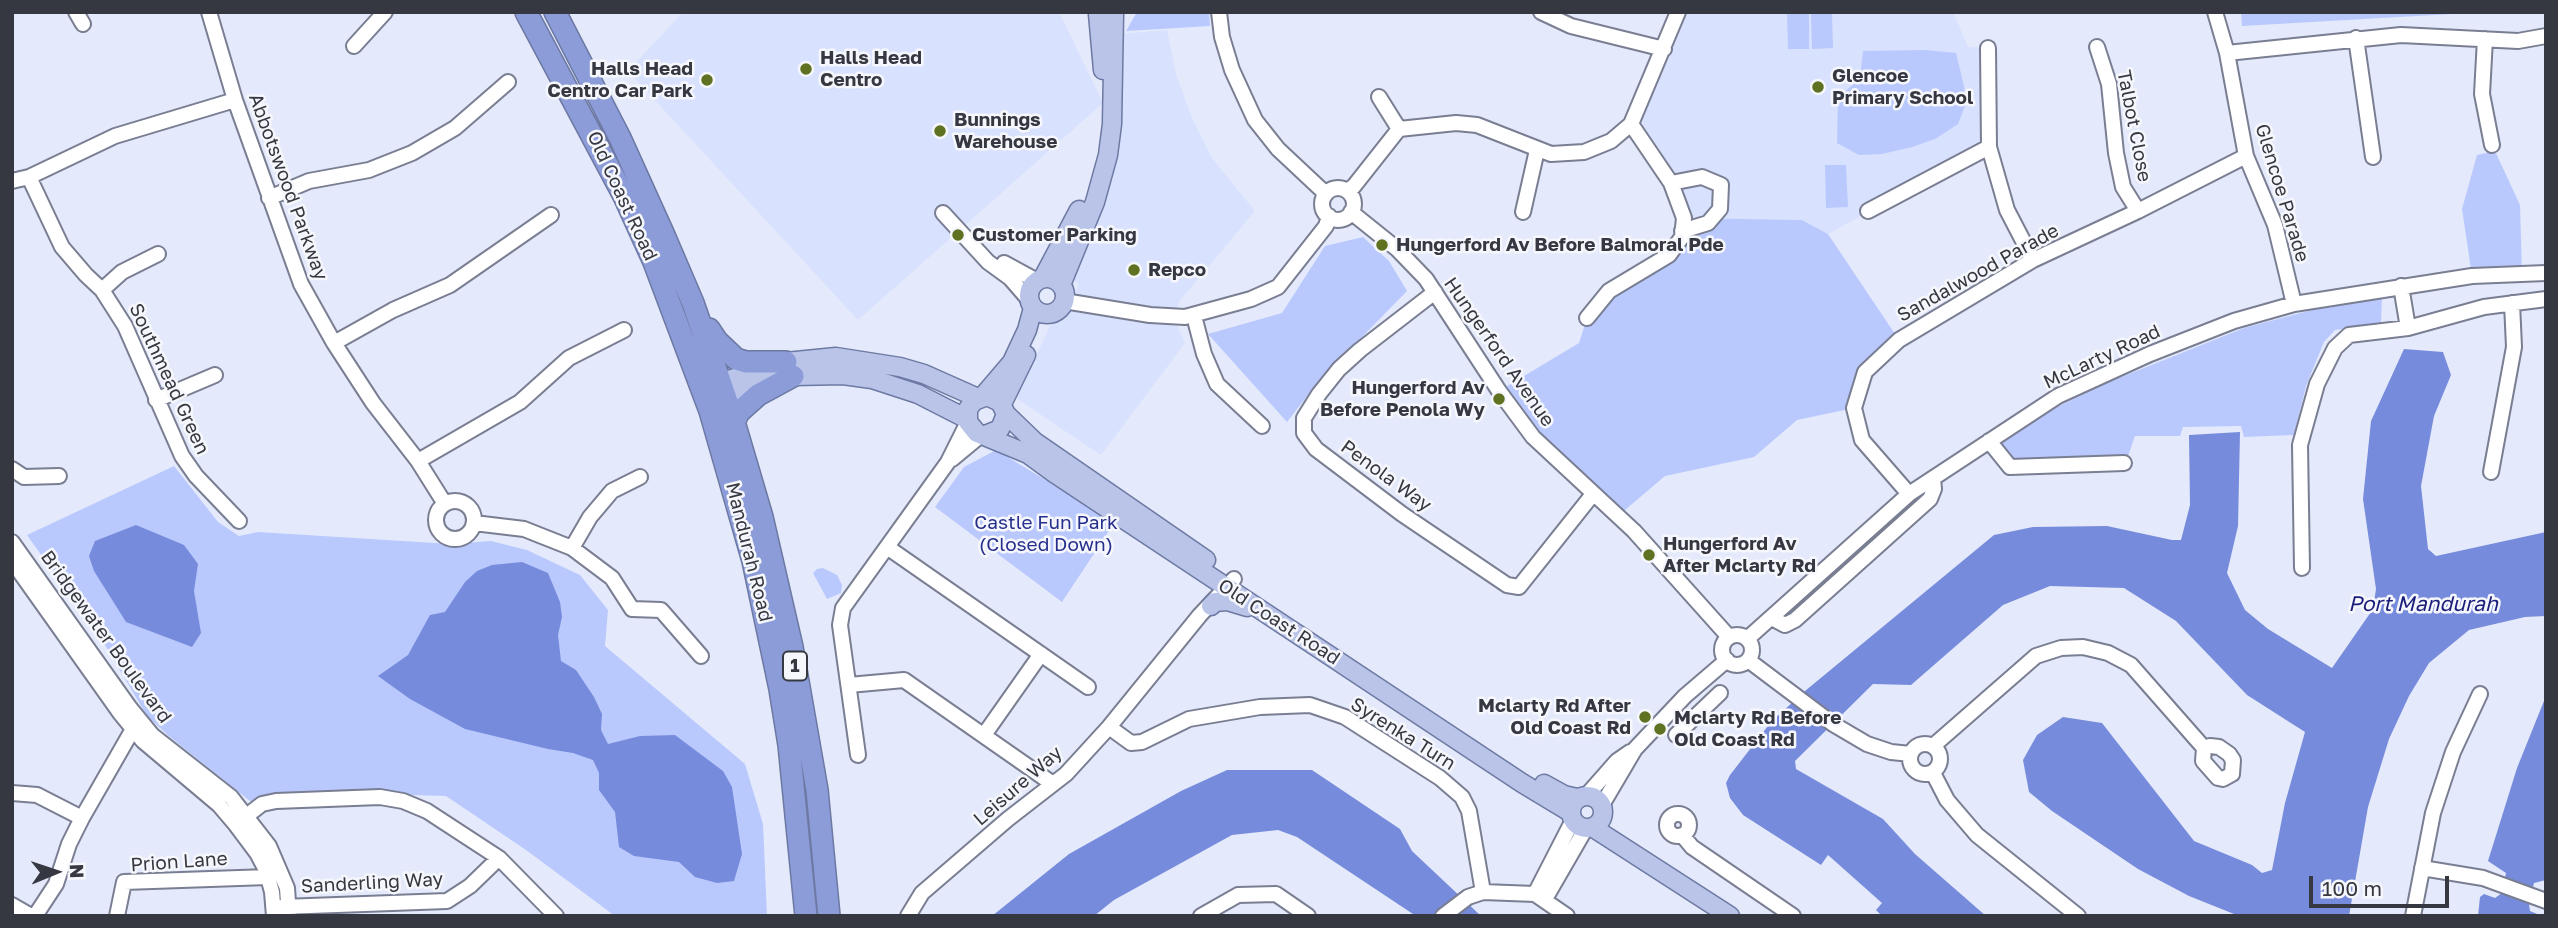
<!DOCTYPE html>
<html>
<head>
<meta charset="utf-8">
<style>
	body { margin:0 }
	#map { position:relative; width:2558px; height:928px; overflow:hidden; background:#e4eafb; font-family:"Golos Text",sans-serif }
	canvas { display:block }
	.frame { position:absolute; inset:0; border:14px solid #363841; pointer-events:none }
	.north { position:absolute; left:21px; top:837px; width:70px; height:70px; -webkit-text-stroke:5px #f6f7fc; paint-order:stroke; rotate:88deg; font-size:19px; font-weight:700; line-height:28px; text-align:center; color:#363841 }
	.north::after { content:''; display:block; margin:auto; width:24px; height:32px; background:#363841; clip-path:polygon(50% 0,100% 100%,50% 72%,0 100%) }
	.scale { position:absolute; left:2309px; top:876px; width:140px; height:32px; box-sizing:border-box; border:4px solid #363841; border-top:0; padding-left:9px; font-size:21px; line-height:24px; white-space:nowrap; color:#363841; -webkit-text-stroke:5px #f6f7fc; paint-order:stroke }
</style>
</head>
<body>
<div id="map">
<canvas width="2558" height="928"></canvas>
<div class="frame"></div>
<div class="north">N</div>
<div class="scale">100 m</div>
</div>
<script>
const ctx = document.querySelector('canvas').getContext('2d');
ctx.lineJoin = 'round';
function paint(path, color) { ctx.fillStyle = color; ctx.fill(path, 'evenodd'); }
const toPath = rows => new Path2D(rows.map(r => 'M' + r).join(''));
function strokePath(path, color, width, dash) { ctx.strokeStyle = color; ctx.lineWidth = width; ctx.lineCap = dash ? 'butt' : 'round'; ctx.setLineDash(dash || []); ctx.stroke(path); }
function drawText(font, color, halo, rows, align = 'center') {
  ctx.font = font + ' "Golos Text",sans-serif'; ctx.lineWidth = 5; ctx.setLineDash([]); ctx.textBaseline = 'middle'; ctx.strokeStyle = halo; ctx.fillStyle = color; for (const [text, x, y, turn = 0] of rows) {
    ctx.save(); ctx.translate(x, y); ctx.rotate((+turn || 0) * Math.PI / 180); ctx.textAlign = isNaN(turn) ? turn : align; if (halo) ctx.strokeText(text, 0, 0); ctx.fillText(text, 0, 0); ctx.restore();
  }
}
paint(toPath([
	[683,12,1059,12,1103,103,858,320,628,71],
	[1678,12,1953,12,1968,47,1988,48,1989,147,1828,234,1802,220,1684,218,1631,124],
	[1167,30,1176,74,1192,118,1212,158,1255,211,1178,303,1177,325,1185,343,1101,455,1016,398,1051,324,1064,316,1079,284,1072,280,1106,194,1122,119,1120,34]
]), '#d8e1fe');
paint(toPath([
	[1137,12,1209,12,1210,26,1126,31],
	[1787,12,1809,12,1809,49,1788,49],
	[1811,12,1832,12,1833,48,1812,49],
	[2241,12,2487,12,2242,26],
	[1925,50,1956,53,1964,86,1965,106,1958,124,1935,139,1912,147,1882,154,1859,155,1837,143,1838,98,1860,78,1863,51],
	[2495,151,2520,205,2522,274,2472,276,2462,209,2477,155],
	[1825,165,1846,165,1848,207,1826,208],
	[1684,218,1802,220,1828,234,1899,340,1865,372,1854,408,1797,420,1754,457,1665,476,1618,516,1499,391,1579,343,1587,318,1609,291,1669,255],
	[1363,237,1389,261,1407,291,1318,382,1287,422,1208,334,1282,313,1325,246],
	[2382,297,2381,323,2335,330,2324,342,2306,386,2294,435,2244,437,2241,426,2183,427,2180,436,2135,436,2127,459,2013,464,1995,442,2055,408,2109,382,2244,328,2323,307],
	[996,450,1115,522,1062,602,935,507,964,467],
	[174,466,218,522,239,536,258,532,451,544,491,541,527,550,580,575,608,610,605,646,745,764,763,824,767,916,615,916,526,850,446,796,376,794,250,801,170,737,147,716,105,645,27,535],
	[823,568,837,575,842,585,841,593,827,599,813,573,817,569]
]), '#bac9fd');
paint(toPath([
	[2404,349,2443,352,2451,375,2434,416,2421,486,2428,549,2436,556,2546,532,2546,616,2525,617,2469,630,2429,663,2409,696,2389,739,2368,807,2349,916,2239,916,2189,896,2138,869,2052,811,2029,792,2023,760,2037,735,2063,717,2102,723,2194,841,2252,865,2262,873,2272,870,2285,803,2305,732,2247,695,2176,621,2124,588,2050,586,2003,605,1911,685,1873,684,1795,761,1796,769,1883,819,1915,854,1986,916,1882,916,1876,910,1882,903,1828,855,1821,865,1743,815,1730,798,1726,783,1730,775,1771,722,1805,691,1994,535,2033,527,2107,526,2172,540,2181,540,2190,505,2189,435,2240,432,2238,526,2227,573,2245,610,2268,629,2332,668,2373,609,2376,589,2363,499,2371,421],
	[136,525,184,545,198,564,194,591,201,633,192,647,126,622,94,571,89,556,95,541],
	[522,562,548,573,560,602,562,617,558,635,561,661,576,670,594,697,602,714,601,730,608,744,640,736,675,735,723,771,732,787,742,854,734,881,717,883,695,877,679,862,634,856,619,847,615,812,599,790,599,773,593,760,573,753,548,749,465,729,410,699,378,676,408,655,430,615,445,612,465,582,477,571,492,565],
	[2546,696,2546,880,2534,883,2529,904,2530,911,2542,916,2478,916,2480,897,2484,894,2495,898,2502,893,2506,873,2488,861,2517,768],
	[1227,770,1312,770,1400,829,1412,851,1481,916,1416,916,1297,837,1278,830,1232,835,1114,900,1094,916,992,916,1069,854,1181,791]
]), '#778bdc');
const minor = toPath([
	[76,12,83,24],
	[209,12,235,100,301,284,334,343,373,403,418,461,445,504],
	[1219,12,1222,37,1232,70,1255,120,1278,149,1326,194],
	[1541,12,1571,26,1664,49],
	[2215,12,2227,53,2246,156,2275,225,2294,304],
	[2356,38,2373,157],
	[2485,39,2482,94,2492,145],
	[354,46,385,12],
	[2097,47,2109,84,2116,153,2123,187,2138,211],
	[1988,48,1989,147,2007,210,2033,260],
	[2227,53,2401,35,2518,41,2546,36],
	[1379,97,1399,129],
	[29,177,62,247,86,275,102,290,125,326,182,456,196,476,239,521],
	[12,181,29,177,115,136,235,100],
	[1671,183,1702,177,1721,185,1720,209,1708,223,1682,231],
	'1322 204a16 16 0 1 1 32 0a16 16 0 1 1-32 0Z',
	[1348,191,1354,186,1399,129,1456,123,1477,125,1551,154,1584,152,1611,141,1631,124,1678,12],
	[269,198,309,181,369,170,412,153,455,128,508,82],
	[1868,211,1989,147],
	[1351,212,1397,249,1426,279,1499,391,1533,437,1634,531,1729,637],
	[1523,212,1537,150],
	[943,213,988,262,1010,278,1030,301],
	[1004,263,1037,281],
	[2401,286,2408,328],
	[102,290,122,272,158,254],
	[1435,292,1360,350,1339,369,1319,394,1304,418,1304,433,1316,449,1402,514,1507,585,1519,587,1593,494],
	[1064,301,1150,315,1185,317,1251,299,1278,287,1326,226,1329,216],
	[1194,316,1204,354,1217,384,1262,426],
	[1587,318,1609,291,1669,255,1682,237,1684,218,1671,183,1631,124],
	[334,343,393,310,450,285,551,215],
	[156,400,215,375],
	[1989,441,2010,467,2124,463],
	[952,459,981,435],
	[418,461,520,402,569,358,624,330],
	[12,469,24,477,59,476],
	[2491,472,2514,347,2512,303],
	[1909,494,1862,440,1854,408,1865,372,1899,340,2033,260,2138,211,2246,156],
	'436 520a19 19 0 1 1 38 0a19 19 0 1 1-38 0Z',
	[474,523,524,529,572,548,612,578,632,609,661,610,701,656],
	[12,542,130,708,152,735,231,797,269,846,287,888,289,916],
	[887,547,1088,687],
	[572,548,590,517,612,491,640,477],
	[12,561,120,713,143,741,219,805,236,825,257,853,266,870,272,892,274,916],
	[2302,568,2300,445,2317,384,2335,348,2349,335,2408,328,2484,307,2546,299],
	[1772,618,1785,625,1795,620,1930,499,1934,489,1933,479],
	'1722 650a15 15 0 1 1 30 0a15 15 0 1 1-30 0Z',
	[1747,639,1909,494,2058,396,2150,354,2234,321,2294,304,2472,276,2546,273],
	[1748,660,1833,724,1867,744,1891,752,1911,754],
	[849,685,904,680,1053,784],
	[1109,727,1131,743,1142,742,1189,719,1260,707,1310,705,1345,717,1440,778,1462,797,1469,811,1483,892],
	[984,735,1041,654],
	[1676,735,1720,693],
	'1910 759a15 15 0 1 1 30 0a15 15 0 1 1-30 0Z',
	[1933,746,2036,656,2061,648,2083,647,2108,653,2131,665,2204,748,2210,746,2219,747,2229,754,2233,760,2232,774,2223,779,2218,778,2203,761,2204,748],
	[858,755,840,625,843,608,948,462,968,422],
	[1933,773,1947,800,1977,835,2078,916],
	[12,793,37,795,82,818],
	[1587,795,1617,761,1630,752],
	[1602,805,1635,749,1685,696,1727,660],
	'1667 825a11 11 0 1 1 22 0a11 11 0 1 1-22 0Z',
	[240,821,262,804,276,801,380,797,403,801,427,811,499,858,556,916],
	[1682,835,1692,847,1793,916],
	[2422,868,2483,878,2546,901],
	[1535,894,1573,820],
	[1545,899,1586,828],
	[12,905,31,916],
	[282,907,447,901,470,886,499,858],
	[35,916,56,884,69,844,82,818,133,729,138,724],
	[117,916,124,882,268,877],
	[908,916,922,893,1008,819,1066,774,1109,727,1200,615,1234,579],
	[1201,916,1238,895,1276,894,1308,916],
	[1443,916,1468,897,1483,892,1535,894,1567,916],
	[2413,916,2433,813,2453,752,2480,694]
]);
const major = toPath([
	[1098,14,1103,70],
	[1043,278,1079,210],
	'1029 296a18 18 0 1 1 36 0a18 18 0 1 1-36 0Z',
	[1061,285,1095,202,1108,155,1112,124,1114,14],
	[709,386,786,362,836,357,900,367,924,374,978,398],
	[983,396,1012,362,1027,330,1033,308],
	[713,397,793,376,843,375,872,379,918,394,967,419],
	[1002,404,1026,355],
	[1006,414,1035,442,1206,560],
	[985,435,1000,429,1006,414,1000,402,987,396,974,401,968,409,968,422,977,433,1028,454,1054,473,1522,783,1570,812],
	[1211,606,1215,602,1227,601,1247,607],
	[1544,784,1564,795,1577,798],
	'1571 812a16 16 0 1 1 32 0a16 16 0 1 1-32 0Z',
	[1592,827,1730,916]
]);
const highway = toPath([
	[526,12,624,196,654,262,710,411,753,561,780,689,789,745,806,916],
	[555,12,620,138,663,233,693,303,734,422,762,517,792,647,817,790,829,916],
	[709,329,717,341,736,359,746,362,786,362],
	[734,422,739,412,758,395,793,376]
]);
strokePath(minor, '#797e92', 18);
strokePath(major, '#6d79a3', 21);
strokePath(highway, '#6d79a3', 24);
strokePath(minor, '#fff', 14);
strokePath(major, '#b9c4e8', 18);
strokePath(highway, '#8b9cd8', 21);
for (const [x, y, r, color] of [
	[806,69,7,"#5e7221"],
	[707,80,7,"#5e7221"],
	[1818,87,7,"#5e7221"],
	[940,131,7,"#5e7221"],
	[958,235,7,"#5e7221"],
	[1382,245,7,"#5e7221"],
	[1134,270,7,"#5e7221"],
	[1499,399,7,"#5e7221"],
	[1649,555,7,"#5e7221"],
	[1645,717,7,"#5e7221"],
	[1660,729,7,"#5e7221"]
]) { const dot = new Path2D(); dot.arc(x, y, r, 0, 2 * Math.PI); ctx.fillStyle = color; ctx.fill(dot); strokePath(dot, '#f6f7fc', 2.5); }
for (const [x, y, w] of [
	[795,666,24]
]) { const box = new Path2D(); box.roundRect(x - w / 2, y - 14.5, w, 29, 5); ctx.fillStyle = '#f6f7fc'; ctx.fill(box); strokePath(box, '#363841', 2); }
drawText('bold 18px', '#363841', null, [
	["1",795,666]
]);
drawText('bold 19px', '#363841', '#f6f7fc', [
	["Halls Head",820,58],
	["Centro",820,80],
	["Halls Head",693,69,"right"],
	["Centro Car Park",693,91,"right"],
	["Glencoe",1832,76],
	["Primary School",1832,98],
	["Bunnings",954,120],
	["Warehouse",954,142],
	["Customer Parking",972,235],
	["Hungerford Av Before Balmoral Pde",1396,245],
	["Repco",1148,270],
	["Hungerford Av",1485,388,"right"],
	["Before Penola Wy",1485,410,"right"],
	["Hungerford Av",1663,544],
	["After Mclarty Rd",1663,566],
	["Mclarty Rd After",1631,706,"right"],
	["Old Coast Rd",1631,728,"right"],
	["Mclarty Rd Before",1674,718],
	["Old Coast Rd",1674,740]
], 'left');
drawText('19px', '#363841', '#f6f7fc', [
	["Talbot Close",2134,126,79],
	["Abbotswood Parkway",288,187,70],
	["Glencoe Parade",2282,193,73],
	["Old Coast Road",622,196,65],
	["Sandalwood Parade",1978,273,-29],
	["Hungerford Avenue",1499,352,55],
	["McLarty Road",2102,357,-25],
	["Southmead Green",169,379,65],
	["Penola Way",1386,476,36],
	["Mandurah Road",749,552,76],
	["Old Coast Road",1279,622,33],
	["Bridgewater Boulevard",106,637,54],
	["Syrenka Turn",1403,734,32],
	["Leisure Way",1018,786,-41],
	["Prion Lane",179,862,-4],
	["Sanderling Way",372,883,-3]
]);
drawText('19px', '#262f8c', '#f6f7fc', [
	["Castle Fun Park",1046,523],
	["(Closed Down)",1046,545]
]);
drawText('italic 21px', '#1b1d7a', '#f6f7fc', [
	["Port Mandurah",2423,604]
]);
</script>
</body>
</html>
